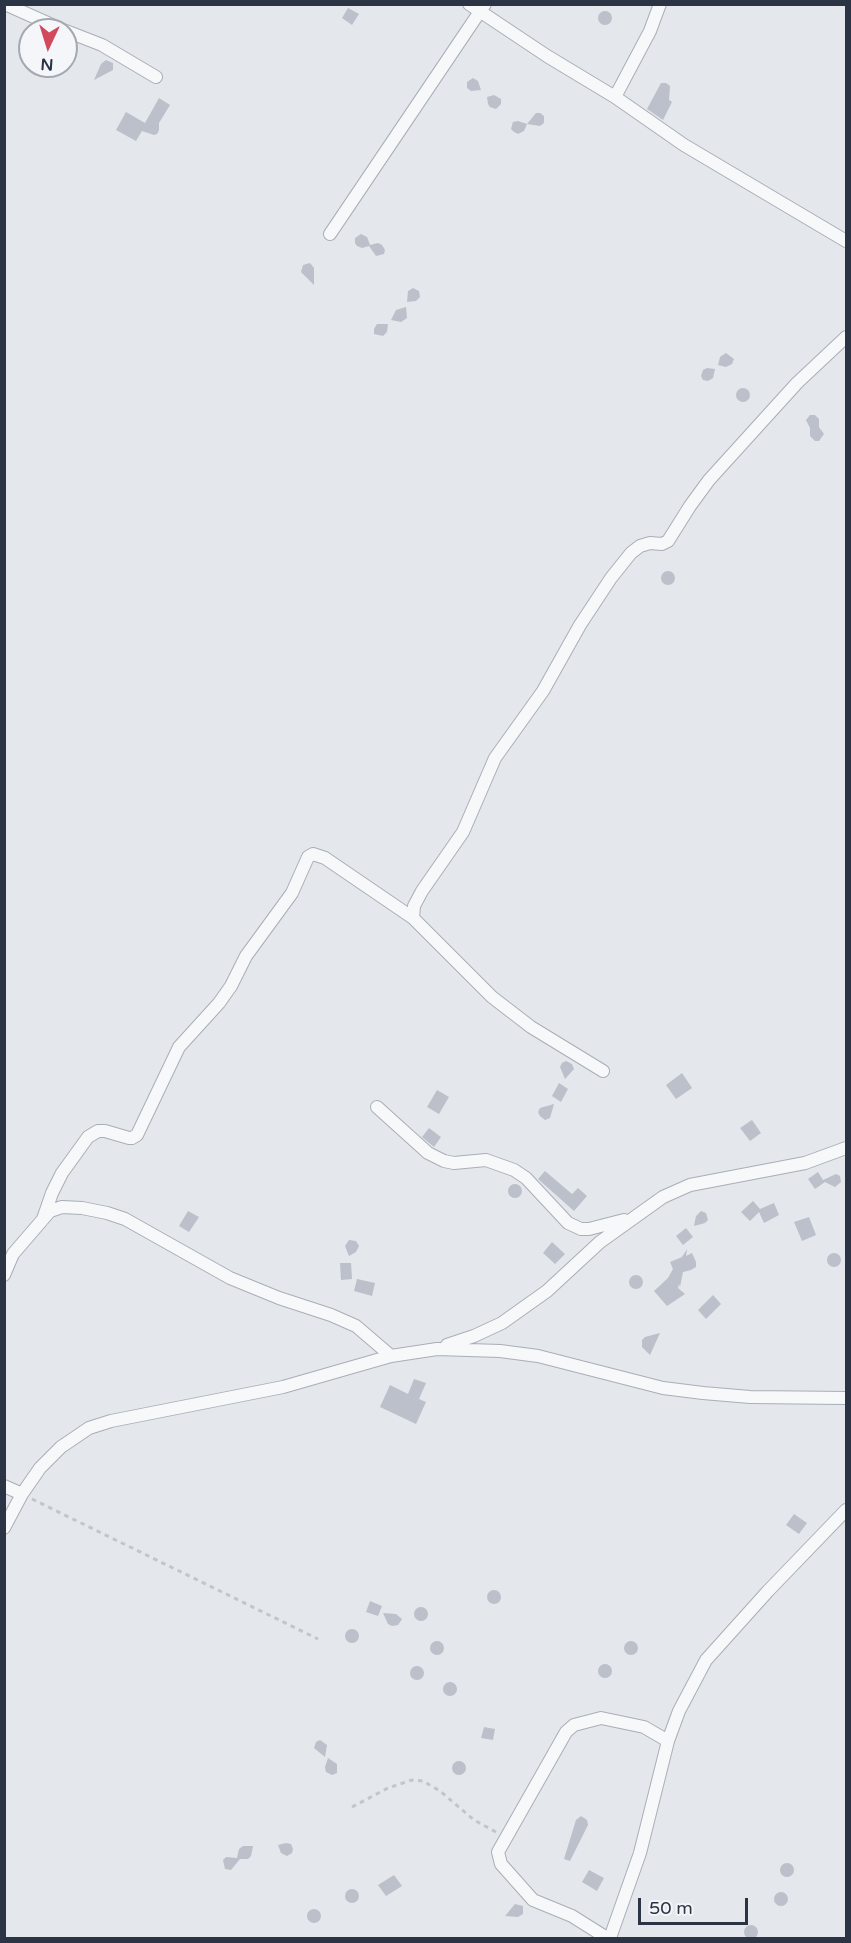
<!DOCTYPE html>
<html>
<head>
<meta charset="utf-8">
<style>
	body { margin:0 }
	#map { position:relative; width:851px; height:1943px; overflow:hidden; background:#e4e7ec; font-family:"Varela Round",sans-serif }
	canvas { display:block }
	.frame { position:absolute; inset:0; border:6px solid #2b3445; pointer-events:none }
	.north { position:absolute; left:18px; top:18px; width:60px; height:60px; box-sizing:border-box; background:#f4f6f9; border:2px solid #a4a8b1; border-radius:50%; rotate:184deg; font-size:16px; font-weight:700; line-height:24px; text-align:center; color:#2b3445 }
	.north::after { content:''; display:block; margin:auto; width:21px; height:27px; background:#d1495b; clip-path:polygon(50% 0,100% 100%,50% 72%,0 100%) }
	.scale { position:absolute; left:638px; top:1898px; width:110px; height:27px; box-sizing:border-box; border:3px solid #2b3445; border-top:0; padding-left:8px; font-size:18px; line-height:21px; white-space:nowrap; color:#2b3445; -webkit-text-stroke:4px #f4f6f9; paint-order:stroke }
</style>
</head>
<body>
<div id="map">
<canvas width="851" height="1943"></canvas>
<div class="frame"></div>
<div class="north">N</div>
<div class="scale">50 m</div>
</div>
<script>
const ctx = document.querySelector('canvas').getContext('2d');
ctx.lineJoin = 'round';
function paint(path, color) { ctx.fillStyle = color; ctx.fill(path, 'evenodd'); }
const toPath = rows => new Path2D(rows.map(r => 'M' + r).join(''));
function strokePath(path, color, width, dash) { ctx.strokeStyle = color; ctx.lineWidth = width; ctx.lineCap = dash ? 'butt' : 'round'; ctx.setLineDash(dash || []); ctx.stroke(path); }
paint(toPath([
	[348,8,359,14,352,25,342,18],
	'598 18a7 7 0 1 1 14 0a7 7 0 1 1-14 0Z',
	[106,60,113,63,113,70,94,80,101,64],
	[473,78,478,81,481,90,471,91,467,88,467,82],
	[661,83,666,83,670,86,669,100,672,102,663,120,647,109],
	[494,95,501,99,501,104,496,109,490,107,488,104,487,97],
	[159,98,170,105,159,123,159,130,157,134,154,135,142,131,136,141,116,130,126,112,145,123],
	[536,113,540,113,544,116,544,123,540,126,527,124],
	[518,121,527,124,524,131,518,134,514,132,511,129,513,122],
	[361,234,367,237,370,245,378,243,382,245,385,250,384,254,376,256,369,246,362,248,357,246,355,243,355,238],
	[310,263,314,268,314,285,301,272,303,265],
	[413,288,419,291,420,297,416,301,407,302,408,291],
	[406,307,407,318,401,322,391,320,396,310],
	[377,324,388,324,387,332,383,336,374,334,374,329],
	[726,353,734,359,732,364,726,367,718,365,720,357],
	[707,368,715,369,713,378,708,381,703,380,701,376,703,370],
	'736 395a7 7 0 1 1 14 0a7 7 0 1 1-14 0Z',
	[810,415,815,415,819,419,819,427,824,434,819,441,815,441,810,436,810,428,806,420],
	'661 578a7 7 0 1 1 14 0a7 7 0 1 1-14 0Z',
	[566,1061,572,1064,574,1069,565,1079,560,1067,562,1063],
	[682,1073,692,1088,676,1099,666,1085],
	[559,1083,568,1089,561,1102,552,1096],
	[437,1090,449,1097,439,1114,427,1107],
	[554,1104,550,1118,545,1120,540,1116,538,1112,540,1108],
	[752,1120,761,1133,750,1141,740,1128],
	[429,1128,441,1137,434,1147,422,1137],
	[545,1171,572,1194,578,1188,587,1196,574,1211,538,1179],
	[818,1172,823,1180,836,1174,840,1176,841,1182,835,1187,825,1182,815,1189,808,1179],
	'508 1191a7 7 0 1 1 14 0a7 7 0 1 1-14 0Z',
	[753,1201,760,1209,774,1203,779,1215,764,1223,759,1212,750,1221,741,1212],
	[188,1211,199,1217,189,1232,179,1226],
	[701,1211,706,1213,708,1220,705,1223,694,1226,696,1216],
	[809,1217,816,1235,802,1241,794,1222],
	[686,1228,693,1237,683,1245,676,1236],
	[349,1240,356,1241,359,1246,356,1252,349,1256,345,1246],
	[552,1242,565,1254,555,1264,543,1253],
	[687,1249,686,1256,692,1253,696,1262,696,1267,691,1270,683,1272,680,1287,679,1284,678,1288,685,1294,667,1306,654,1291,668,1278,673,1269,670,1262,682,1257],
	'827 1260a7 7 0 1 1 14 0a7 7 0 1 1-14 0Z',
	[340,1263,351,1263,352,1279,341,1280],
	'629 1282a7 7 0 1 1 14 0a7 7 0 1 1-14 0Z',
	[357,1279,375,1283,372,1296,354,1291],
	[713,1295,721,1304,706,1319,698,1310],
	[660,1333,650,1355,642,1347,642,1340,645,1337],
	[414,1379,426,1383,419,1399,426,1402,416,1424,380,1407,390,1385,408,1394],
	[794,1514,807,1523,799,1534,786,1525],
	'487 1597a7 7 0 1 1 14 0a7 7 0 1 1-14 0Z',
	[370,1601,382,1606,378,1616,366,1612],
	'414 1614a7 7 0 1 1 14 0a7 7 0 1 1-14 0Z',
	[383,1613,396,1614,402,1619,398,1625,392,1626,388,1624],
	'345 1636a7 7 0 1 1 14 0a7 7 0 1 1-14 0Z',
	'430 1648a7 7 0 1 1 14 0a7 7 0 1 1-14 0Z',
	'624 1648a7 7 0 1 1 14 0a7 7 0 1 1-14 0Z',
	'598 1671a7 7 0 1 1 14 0a7 7 0 1 1-14 0Z',
	'410 1673a7 7 0 1 1 14 0a7 7 0 1 1-14 0Z',
	'443 1689a7 7 0 1 1 14 0a7 7 0 1 1-14 0Z',
	[484,1727,495,1729,493,1740,481,1738],
	[320,1740,327,1745,325,1757,314,1748,316,1742],
	[328,1758,337,1764,337,1773,332,1775,326,1772,325,1767],
	'452 1768a7 7 0 1 1 14 0a7 7 0 1 1-14 0Z',
	[581,1816,587,1820,588,1825,570,1861,564,1859,576,1820],
	[286,1843,291,1844,293,1849,292,1853,287,1856,281,1853,278,1845],
	[243,1846,253,1846,251,1856,248,1859,240,1859,231,1870,225,1869,223,1860,226,1857,237,1858,239,1849],
	'780 1870a7 7 0 1 1 14 0a7 7 0 1 1-14 0Z',
	[589,1870,604,1878,597,1891,582,1882],
	[394,1875,402,1886,386,1896,378,1885],
	'345 1896a7 7 0 1 1 14 0a7 7 0 1 1-14 0Z',
	'774 1899a7 7 0 1 1 14 0a7 7 0 1 1-14 0Z',
	[515,1904,523,1906,523,1914,518,1917,505,1916],
	'307 1916a7 7 0 1 1 14 0a7 7 0 1 1-14 0Z',
	'744 1932a7 7 0 1 1 14 0a7 7 0 1 1-14 0Z'
]), '#bbc0ca');
const minor = toPath([
	[5,4,63,30],
	[469,4,547,56,615,97,684,145,846,241],
	[66,31,102,45,156,77],
	[615,97,650,31,660,4],
	[330,234,485,4],
	[413,918,414,906,422,891,463,832,495,758,543,691,580,625,611,578,631,553,640,546,650,543,662,544,668,541,690,506,709,480,797,383,846,337],
	[377,1107,428,1153,444,1161,454,1163,486,1160,514,1170,526,1178,568,1223,581,1229,589,1229,624,1220],
	[43,1219,52,1193,62,1173,88,1137,98,1131,105,1131,129,1138,132,1138,137,1135,179,1047,219,1003,231,986,246,956,292,893,308,857,313,854,325,858,413,918,492,997,531,1027,603,1071],
	[4,1275,13,1254,50,1211,62,1207,82,1208,107,1213,125,1219,230,1278,279,1298,331,1315,356,1326,391,1356],
	[447,1345,474,1336,502,1323,547,1291,600,1242,663,1197,690,1185,805,1163,846,1148],
	[4,1486,22,1494],
	[4,1528,22,1494,40,1468,61,1447,89,1428,111,1421,283,1387,391,1356,437,1349,500,1351,538,1356,663,1388,703,1393,750,1397,846,1398],
	[607,1938,572,1916,533,1900,501,1864,498,1852,566,1732,574,1725,601,1718,644,1727,668,1741],
	[610,1938,640,1853,668,1741,679,1711,706,1660,768,1591,846,1510]
]);
strokePath(minor, '#a9aeb7', 14);
strokePath(toPath([
	[32,1499,318,1639],
	[352,1807,388,1788,412,1780,423,1781,440,1791,474,1820,496,1832]
]), '#c2c5cb', 3, [4.5, 4.5]);
strokePath(minor, '#f7f8fa', 12);
</script>
</body>
</html>
